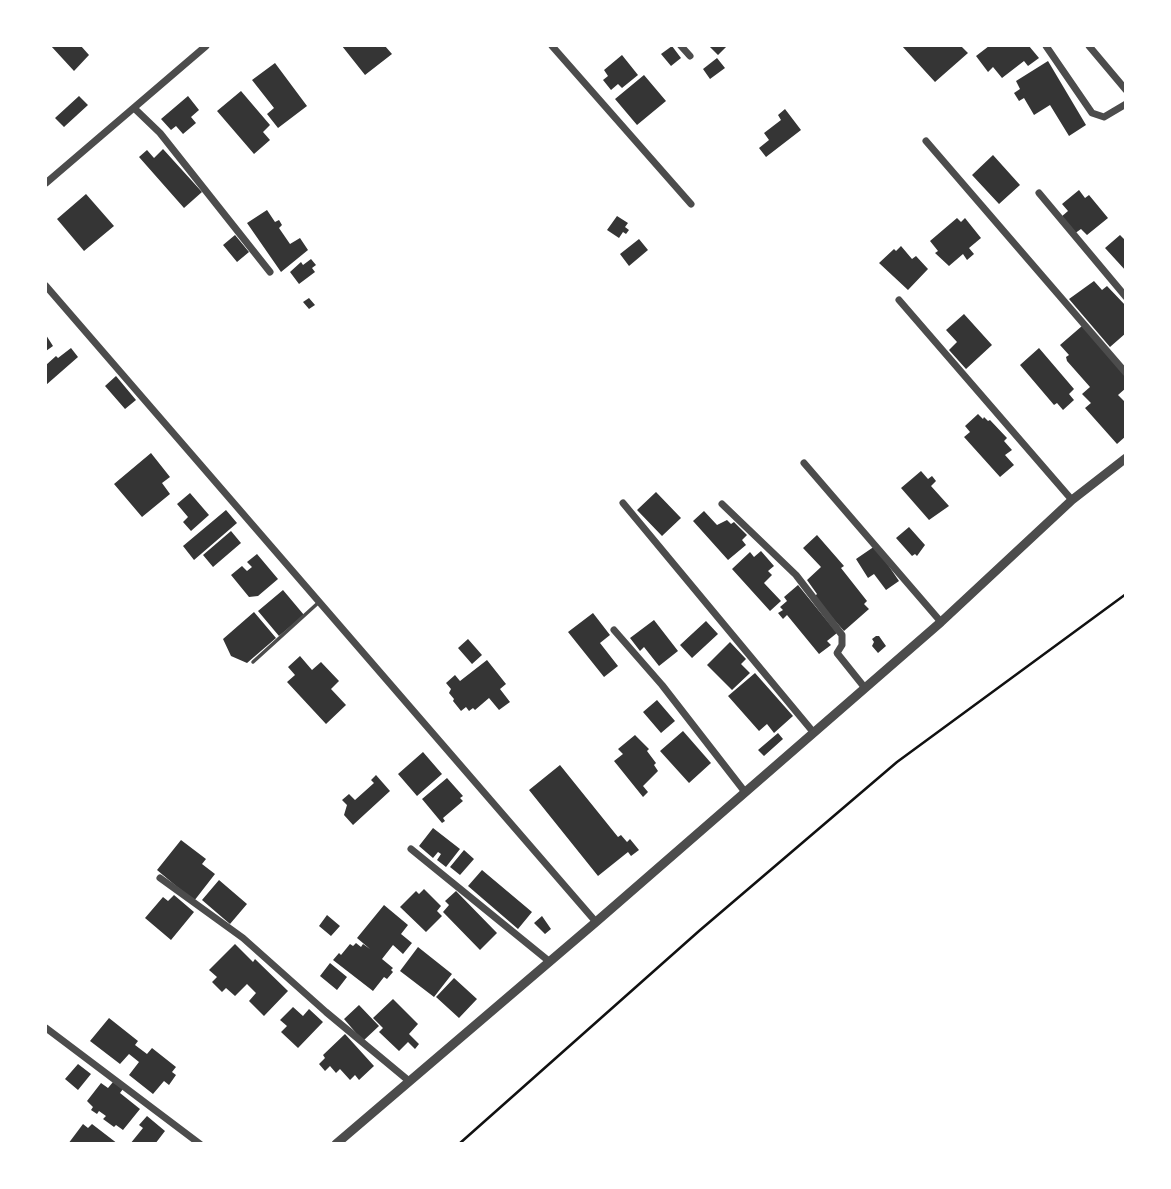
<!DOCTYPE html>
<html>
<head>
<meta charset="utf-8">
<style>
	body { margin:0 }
	#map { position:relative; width:1171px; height:1189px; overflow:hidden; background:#fff; font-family:Poppins,sans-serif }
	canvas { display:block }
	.frame { position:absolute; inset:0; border:47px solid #fff; pointer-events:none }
</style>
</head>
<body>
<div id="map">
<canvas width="1171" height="1189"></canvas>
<div class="frame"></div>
</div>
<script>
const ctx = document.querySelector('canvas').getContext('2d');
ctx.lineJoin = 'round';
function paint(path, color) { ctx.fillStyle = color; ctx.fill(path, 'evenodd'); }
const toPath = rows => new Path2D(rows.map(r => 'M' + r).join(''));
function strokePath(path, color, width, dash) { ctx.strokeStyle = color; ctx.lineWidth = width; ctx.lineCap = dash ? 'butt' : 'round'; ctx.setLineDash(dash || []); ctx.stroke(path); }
paint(toPath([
	[51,46,81,46,89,55,74,71],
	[342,46,385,46,392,54,365,75],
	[672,46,681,58,671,66,661,54],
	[709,46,727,46,718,55],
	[902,46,961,46,968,53,935,82],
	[989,46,1029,46,1039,58,1028,66,1024,61,1002,78,993,67,988,72,976,56],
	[622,55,638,75,622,88,618,84,611,90,603,80,608,76,604,70],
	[717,58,725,68,710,79,703,69],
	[1048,61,1086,125,1069,136,1050,105,1034,115,1024,98,1019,101,1014,93,1020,89,1016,81],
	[275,63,307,106,278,128,267,114,274,108,252,80],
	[644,75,666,101,637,125,615,99],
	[241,91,270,125,263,132,270,140,254,154,217,111],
	[79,96,88,105,64,127,55,118],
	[188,96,199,110,191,117,196,123,183,134,176,126,171,130,161,119],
	[785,109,801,130,766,157,759,148,769,140,764,133,781,120,778,115],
	[163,149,202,192,184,208,139,157,147,150,154,158],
	[993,155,1020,185,999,204,972,175],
	[1079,190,1085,198,1089,195,1108,218,1087,235,1081,229,1074,234,1061,217,1068,211,1062,204],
	[86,194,114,226,84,251,57,219],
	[267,210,275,222,279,220,282,225,279,228,290,244,300,238,308,250,281,272,247,223],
	[617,216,628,223,625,227,629,230,626,234,623,232,619,238,607,230],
	[957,218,961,222,965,218,981,238,969,248,974,254,967,260,963,254,949,266,935,253,938,251,930,241],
	[235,235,249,252,237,262,223,245],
	[1120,235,1126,241,1126,271,1105,248],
	[639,239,648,250,629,266,620,254],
	[901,246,912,259,916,256,928,269,908,290,879,263,894,249,896,251],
	[311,259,316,265,312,268,315,272,299,284,290,272,301,262,303,265],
	[1094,281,1102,290,1107,286,1126,306,1126,333,1110,347,1069,299],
	[309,298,315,305,309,309,303,302],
	[964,314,992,345,966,369,949,350,957,342,946,330],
	[1082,326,1126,376,1126,388,1118,395,1126,403,1126,436,1117,444,1085,408,1091,403,1082,394,1090,387,1067,361,1066,357,1069,355,1060,345],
	[46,335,53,346,46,351],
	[71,348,78,357,46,385,46,365,56,356,58,358],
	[1039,348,1074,389,1069,394,1074,400,1063,410,1057,403,1054,405,1020,365],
	[116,376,136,400,125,409,105,386],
	[978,414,983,419,984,417,988,421,990,420,1007,438,1004,441,1012,450,1005,455,1014,465,1000,477,964,437,970,432,965,426],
	[151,453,170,477,162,483,170,494,142,517,114,484],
	[921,471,928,479,932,476,936,481,931,486,949,506,929,520,901,488],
	[656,492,681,518,662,536,637,510],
	[190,493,209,515,191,531,183,522,188,517,177,504],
	[226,510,237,523,194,560,183,546],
	[704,511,717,525,727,520,731,524,734,522,747,535,742,540,746,545,728,560,693,521],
	[909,527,925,545,917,556,915,554,912,556,896,538],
	[231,531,241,543,213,567,203,555],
	[817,535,844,566,841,568,867,601,864,604,869,609,844,631,814,597,817,594,807,580,821,567,803,548],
	[875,546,899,581,886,590,874,574,868,578,856,559],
	[761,551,774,566,768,571,772,575,764,583,781,601,770,611,732,569,750,552,754,557],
	[257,554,278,579,258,596,249,597,231,575,242,566,247,571,252,567,247,562],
	[798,585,837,633,827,641,831,645,819,654,787,615,783,619,778,613,783,610,780,607,787,601,784,597],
	[283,590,304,615,279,636,258,611],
	[254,612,276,638,247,663,231,656,223,639],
	[593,613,610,635,600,643,618,666,604,677,568,632],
	[654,620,678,651,659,666,644,647,640,651,630,638],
	[706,621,718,634,692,658,680,645],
	[876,636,879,636,886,646,878,653,872,646,874,642,872,639],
	[468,639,482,655,472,664,458,648],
	[730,642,746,659,741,664,750,673,732,690,707,665],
	[300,656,312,670,321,662,339,681,331,689,346,705,326,724,287,682,295,675,288,667],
	[487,660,506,684,500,689,510,702,499,710,489,698,475,710,473,708,469,711,466,707,461,711,453,701,454,699,449,693,451,689,446,683,455,675,460,681],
	[755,673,793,716,774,733,767,724,759,731,728,696],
	[657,700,675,721,661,733,643,712],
	[683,731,711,763,689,783,660,751],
	[778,733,783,739,764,756,758,750],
	[635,735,649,749,647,751,656,763,654,765,658,771,643,786,648,792,643,797,614,761,623,754,618,749],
	[423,752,442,774,417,796,398,774],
	[560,765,618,837,621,835,627,842,630,839,639,850,631,856,628,852,598,876,529,790],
	[376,775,390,791,353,825,344,815,347,805,342,800,349,794,355,800,374,783,371,780],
	[447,778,463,796,460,798,463,801,443,818,445,821,442,823,422,799],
	[433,828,460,849,446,867,437,860,441,854,438,852,433,858,419,846],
	[181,840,206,859,202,864,215,874,194,901,157,870],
	[464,850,474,859,460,875,450,867],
	[482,870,532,912,518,929,468,886],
	[219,880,247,904,230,924,202,900],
	[424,889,441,906,437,911,442,916,426,932,400,907,416,891,419,894],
	[456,891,497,933,480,950,443,912,449,905,445,901],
	[174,895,194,912,171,940,145,918,163,897,168,901],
	[384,905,408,925,401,934,412,943,403,954,393,945,382,959,393,968,391,970,393,972,387,979,384,977,373,991,333,960,339,953,341,955,350,944,353,946,356,943,361,947,363,944,370,949,357,938],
	[327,915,340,926,331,936,319,926],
	[542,916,551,929,545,934,534,923],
	[235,944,253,962,255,959,288,991,264,1016,249,1001,256,993,247,984,235,996,226,988,222,992,212,982,217,977,209,970],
	[418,947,452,974,434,997,400,971],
	[330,963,347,977,337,990,320,976],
	[454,978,477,999,459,1018,436,997],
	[393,999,418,1024,409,1034,419,1044,415,1049,408,1042,399,1051,379,1032,383,1028,373,1018],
	[359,1005,379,1026,363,1041,344,1019],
	[293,1007,303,1016,309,1009,323,1022,298,1048,281,1032,287,1026,280,1020],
	[109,1018,138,1041,135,1045,147,1054,152,1048,176,1067,172,1072,176,1075,169,1085,164,1081,153,1094,129,1075,139,1062,129,1054,120,1064,90,1041],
	[345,1034,374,1066,359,1080,355,1075,350,1080,340,1069,336,1073,330,1066,325,1071,319,1064,325,1058,323,1055],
	[78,1064,91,1074,78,1090,65,1079],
	[113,1082,123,1089,120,1093,140,1109,123,1130,116,1125,114,1127,103,1119,106,1116,99,1111,97,1114,91,1110,93,1107,87,1101,101,1083,108,1088],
	[147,1116,165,1131,155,1144,130,1144,143,1128,139,1125],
	[83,1124,88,1128,92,1124,118,1144,68,1144]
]), '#353535');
strokePath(toPath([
	[459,1144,699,931,897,762,1126,594]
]), '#111', 2.5);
strokePath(toPath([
	[253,662,318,603]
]), '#4c4c4c', 3.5);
strokePath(toPath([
	[552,46,691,204],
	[681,46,690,56],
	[1046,46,1092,113,1104,117,1126,104],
	[1089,46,1126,90],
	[134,108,160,133,270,272],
	[926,141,1126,373],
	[46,183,206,46],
	[1039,193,1126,297],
	[46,286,596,922],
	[899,300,1072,500],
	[804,463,941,622],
	[623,503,814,733],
	[722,504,796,575,842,635,842,645,837,653,865,688],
	[614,630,662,685,745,792],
	[411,849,550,962],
	[160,878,243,938,326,1012,409,1081],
	[46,1028,200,1144]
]), '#4c4c4c', 7);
strokePath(toPath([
	[336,1144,596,922,941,622,1072,500,1126,458]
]), '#4c4c4c', 9);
</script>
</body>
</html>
